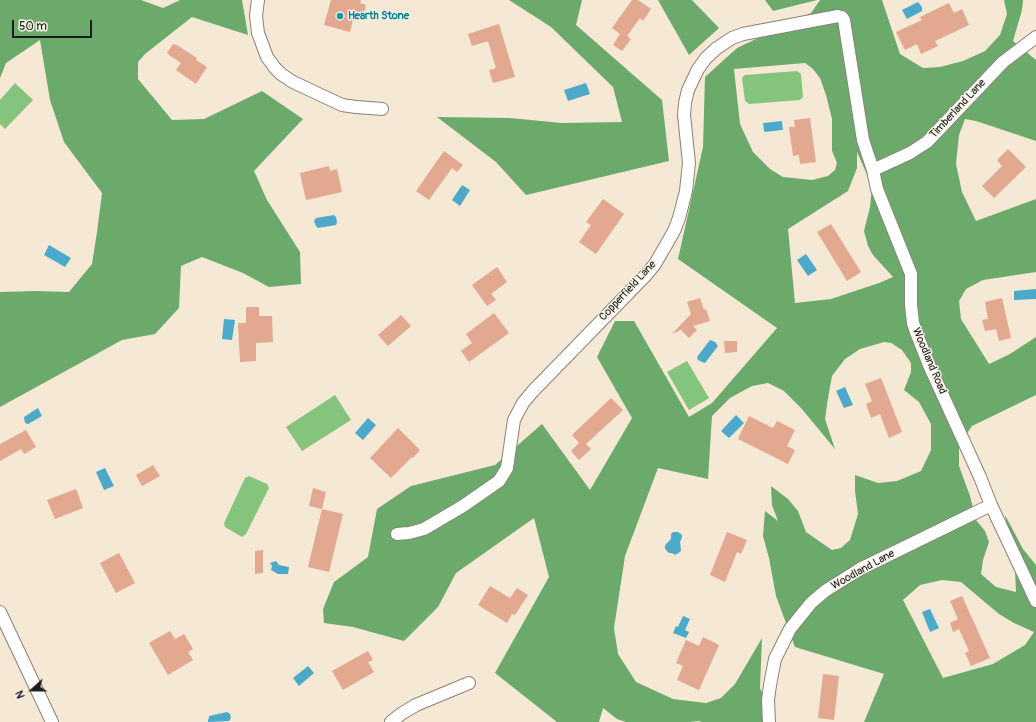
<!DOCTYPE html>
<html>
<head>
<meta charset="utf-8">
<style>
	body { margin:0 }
	#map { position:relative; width:1036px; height:722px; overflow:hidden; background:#f5e8d4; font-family:Pangolin,sans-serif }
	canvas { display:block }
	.north { position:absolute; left:12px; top:670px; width:40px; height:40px; -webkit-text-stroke:3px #f7f3e8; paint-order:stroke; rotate:249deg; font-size:11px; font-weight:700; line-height:16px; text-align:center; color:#1c1c1c }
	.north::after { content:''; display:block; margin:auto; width:14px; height:18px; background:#1c1c1c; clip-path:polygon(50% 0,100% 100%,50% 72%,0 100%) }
	.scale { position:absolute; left:12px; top:20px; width:80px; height:18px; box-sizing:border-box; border:2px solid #1c1c1c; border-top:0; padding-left:5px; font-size:12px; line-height:14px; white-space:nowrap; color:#1c1c1c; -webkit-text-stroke:3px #f7f3e8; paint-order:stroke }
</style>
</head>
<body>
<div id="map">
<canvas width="1036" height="722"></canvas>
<div class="north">N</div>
<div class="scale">50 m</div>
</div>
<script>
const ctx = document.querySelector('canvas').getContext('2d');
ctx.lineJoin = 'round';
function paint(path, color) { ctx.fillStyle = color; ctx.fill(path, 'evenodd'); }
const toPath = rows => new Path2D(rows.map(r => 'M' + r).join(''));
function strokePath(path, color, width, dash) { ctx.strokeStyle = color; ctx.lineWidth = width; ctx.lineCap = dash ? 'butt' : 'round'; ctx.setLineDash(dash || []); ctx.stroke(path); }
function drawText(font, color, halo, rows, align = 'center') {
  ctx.font = font + ' Pangolin,sans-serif'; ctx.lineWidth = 3; ctx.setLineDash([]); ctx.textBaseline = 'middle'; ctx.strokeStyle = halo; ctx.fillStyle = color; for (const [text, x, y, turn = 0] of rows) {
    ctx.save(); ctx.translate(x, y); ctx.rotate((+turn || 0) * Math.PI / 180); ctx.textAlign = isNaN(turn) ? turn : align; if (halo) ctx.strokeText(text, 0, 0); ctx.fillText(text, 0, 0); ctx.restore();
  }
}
paint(toPath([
	[797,71,801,74,803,97,800,100,749,104,745,101,742,78,745,75],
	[15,83,33,100,5,129,0,124,0,100],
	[687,361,709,398,689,410,667,372],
	[335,395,351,420,302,451,286,427],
	[249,476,267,484,269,488,246,534,242,537,225,527,224,523,245,478]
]), '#85c47c');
paint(toPath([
	[0,0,141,0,163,8,180,0,242,0,248,35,192,17,145,54,138,62,138,79,172,120,204,119,262,91,303,119,254,171,267,200,300,252,301,284,269,287,243,273,202,257,181,266,179,308,155,334,122,340,0,407,0,292,36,291,69,292,92,264,97,232,102,193,64,142,50,100,40,40,6,63,0,78],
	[509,0,582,0,576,25,662,100,669,161,526,195,496,162,437,117,510,118,561,123,622,122,613,87,551,27],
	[658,0,692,0,719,28,689,55],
	[765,0,817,0,773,11],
	[820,0,882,0,900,54,923,68,940,67,963,61,985,51,1000,35,1007,14,1004,0,1023,0,1022,10,1013,41,1036,60,1036,141,976,121,965,119,959,135,956,164,962,192,976,221,1036,199,1036,272,983,280,966,289,959,301,961,319,989,364,1010,354,1036,337,1036,395,972,426,959,445,959,466,970,496,976,520,985,531,989,542,983,560,981,574,996,587,1016,592,1015,570,1005,515,1023,549,1036,565,1036,722,864,722,884,674,795,647,776,596,769,558,763,536,765,511,778,521,772,505,771,486,788,499,798,511,806,532,832,550,841,548,850,540,858,514,855,491,855,475,878,483,897,481,921,471,931,450,931,424,919,402,904,390,911,372,911,363,902,350,891,343,884,342,860,349,845,359,832,376,828,398,825,419,835,449,801,408,784,391,768,383,752,386,730,398,712,416,708,479,658,468,625,556,614,628,618,654,636,682,673,699,706,703,721,698,735,684,762,638,760,688,775,722,702,722,699,721,690,722,626,722,617,719,603,708,599,722,557,722,495,673,549,577,534,518,456,573,438,607,404,641,353,627,324,623,323,609,334,582,368,557,377,509,411,486,495,465,542,424,590,490,632,418,597,357,615,321,634,321,689,417,712,403,777,328,678,259,703,147,705,77,737,48,811,13],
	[805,63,813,69,820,78,826,95,832,119,832,151,837,163,835,170,828,176,812,180,783,177,770,169,753,152,740,124,734,69],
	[857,152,872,186,870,207,864,231,868,246,873,255,893,277,879,283,831,299,795,303,788,229,848,191,857,168],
	[942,580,961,582,999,614,1014,623,1034,632,1025,645,993,664,943,678,903,600,920,585]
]), '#6caa6c');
paint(toPath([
	[918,2,922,7,922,11,907,19,902,10],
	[586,83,590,94,568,101,564,90],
	[782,121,782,122,783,130,782,130,765,132,764,131,763,123,764,123],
	[462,185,470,190,460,206,452,200],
	[334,215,336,217,337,222,336,225,318,228,316,226,314,221,316,218],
	[49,245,71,258,65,267,44,255],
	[806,254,817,270,808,276,797,260],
	[1036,289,1036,299,1014,300,1014,291],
	[224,319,235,320,232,340,222,339],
	[710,340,713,341,716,343,718,346,705,363,702,362,698,360,697,357],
	[845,387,853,405,844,408,836,391],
	[38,408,42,416,28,424,25,423,24,417],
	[736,415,744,423,729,438,721,431],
	[368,418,376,425,363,440,355,433],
	[105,468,114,486,104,490,96,472],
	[673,532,678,532,682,535,682,537,680,542,681,550,680,552,675,555,672,553,669,553,665,549,665,546,666,544,671,539,671,534],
	[276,561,279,565,289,567,288,574,278,574,271,570,272,566,270,563],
	[930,609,939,628,930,632,922,612],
	[683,616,690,619,685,630,689,632,686,638,673,633,676,626,678,627],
	[308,666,314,673,299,686,293,678],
	[227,712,230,714,231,718,229,721,208,722,208,720,209,718,209,716]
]), '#4ca9ca');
paint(toPath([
	[331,0,361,0,360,3,366,5,363,17,354,15,350,32,324,25],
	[632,0,638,0,651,9,643,21,640,18,627,36,631,39,622,51,613,45,620,34,612,28],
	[949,3,954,13,962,9,969,25,935,41,938,46,921,54,917,44,905,50,896,32,922,20,920,17],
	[499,24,515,77,493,83,489,70,496,68,488,41,472,46,468,34],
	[173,44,175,45,175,44,197,58,196,60,207,67,196,84,176,70,181,63,169,55,169,54,167,53],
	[810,118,816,162,800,164,799,155,793,156,789,127,795,127,794,120],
	[1008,149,1026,167,994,198,982,186,1002,166,997,160],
	[444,151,463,165,457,172,452,168,429,200,416,191],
	[329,166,330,171,337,169,342,192,306,200,300,173],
	[603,199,624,214,596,254,579,242,591,225,586,222],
	[831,224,861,272,847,281,817,232],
	[497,267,507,282,491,294,496,300,487,306,472,285],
	[700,298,704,310,706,309,710,321,693,326,697,330,689,338,681,330,672,334,691,314,687,302],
	[1002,298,1011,338,999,341,996,329,985,331,982,320,988,319,985,302],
	[246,307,259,307,259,316,272,316,273,342,256,343,256,361,240,362,238,323,246,323],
	[494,313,509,333,469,362,461,351,472,343,466,334],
	[401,315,411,326,388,346,378,335],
	[724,341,737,341,737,352,725,353],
	[881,378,902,432,889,438,880,414,871,418,866,404,872,401,865,384],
	[611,398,623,410,586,444,591,449,579,460,571,451,579,443,572,435],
	[749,416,773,428,777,421,795,430,787,446,795,450,788,464,738,439],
	[398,428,420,450,413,458,412,457,391,478,370,458],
	[26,430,36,447,24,454,21,449,0,461,0,444],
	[153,465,160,476,142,486,136,475],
	[313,488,326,492,322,509,343,514,329,572,308,567,322,509,309,506],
	[76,489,83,508,55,519,47,500],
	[727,532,747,540,741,554,737,552,725,582,710,575],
	[263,550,263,573,255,574,255,551],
	[119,553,135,583,116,593,100,563],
	[490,586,510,598,517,588,528,595,515,615,512,614,507,623,478,605],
	[962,596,990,658,971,666,965,653,969,651,959,629,953,632,950,623,958,619,950,601],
	[170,631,175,639,184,634,193,649,188,652,193,660,168,675,149,643],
	[703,637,719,645,699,690,677,680,683,666,676,663,686,640,699,646],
	[368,651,373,660,368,662,374,672,343,690,332,671],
	[823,674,839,676,834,720,818,718]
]), '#e2a890');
const minor = toPath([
	[258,0,256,16,258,33,267,57,275,68,281,74,293,82,342,105,356,107,382,109],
	[873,170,910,153,927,142,1003,62,1036,37],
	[397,534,409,533,424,529,463,506,499,481,507,468,514,420,523,403,533,391,646,275,655,264,674,231,679,218,686,191,689,163,684,115,685,103,688,90,698,69,706,58,717,48,732,38,743,34,838,16,842,17,844,20,863,140,873,170,877,189,911,274,911,305,913,323,916,332,929,365,980,477,991,505,1036,601],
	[0,612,52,722],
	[391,722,401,714,416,705,469,683],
	[769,722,768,700,770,685,775,659,790,629,811,603,825,591,860,569,991,505]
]);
strokePath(minor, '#888278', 14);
strokePath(minor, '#fff', 12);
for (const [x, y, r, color] of [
	[340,16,4,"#0f9aa8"]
]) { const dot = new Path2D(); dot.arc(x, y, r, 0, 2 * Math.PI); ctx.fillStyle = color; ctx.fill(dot); strokePath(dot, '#f7f3e8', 1.5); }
drawText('bold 11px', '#0d838f', '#f7f3e8', [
	["Hearth Stone",348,16]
], 'left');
drawText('11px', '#1c1c1c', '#f7f3e8', [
	["Timberland Lane",958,109,-47],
	["Copperfield Lane",628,291,-47],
	["Woodland Road",929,361,67],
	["Woodland Lane",863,570,-29]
]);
</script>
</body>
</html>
